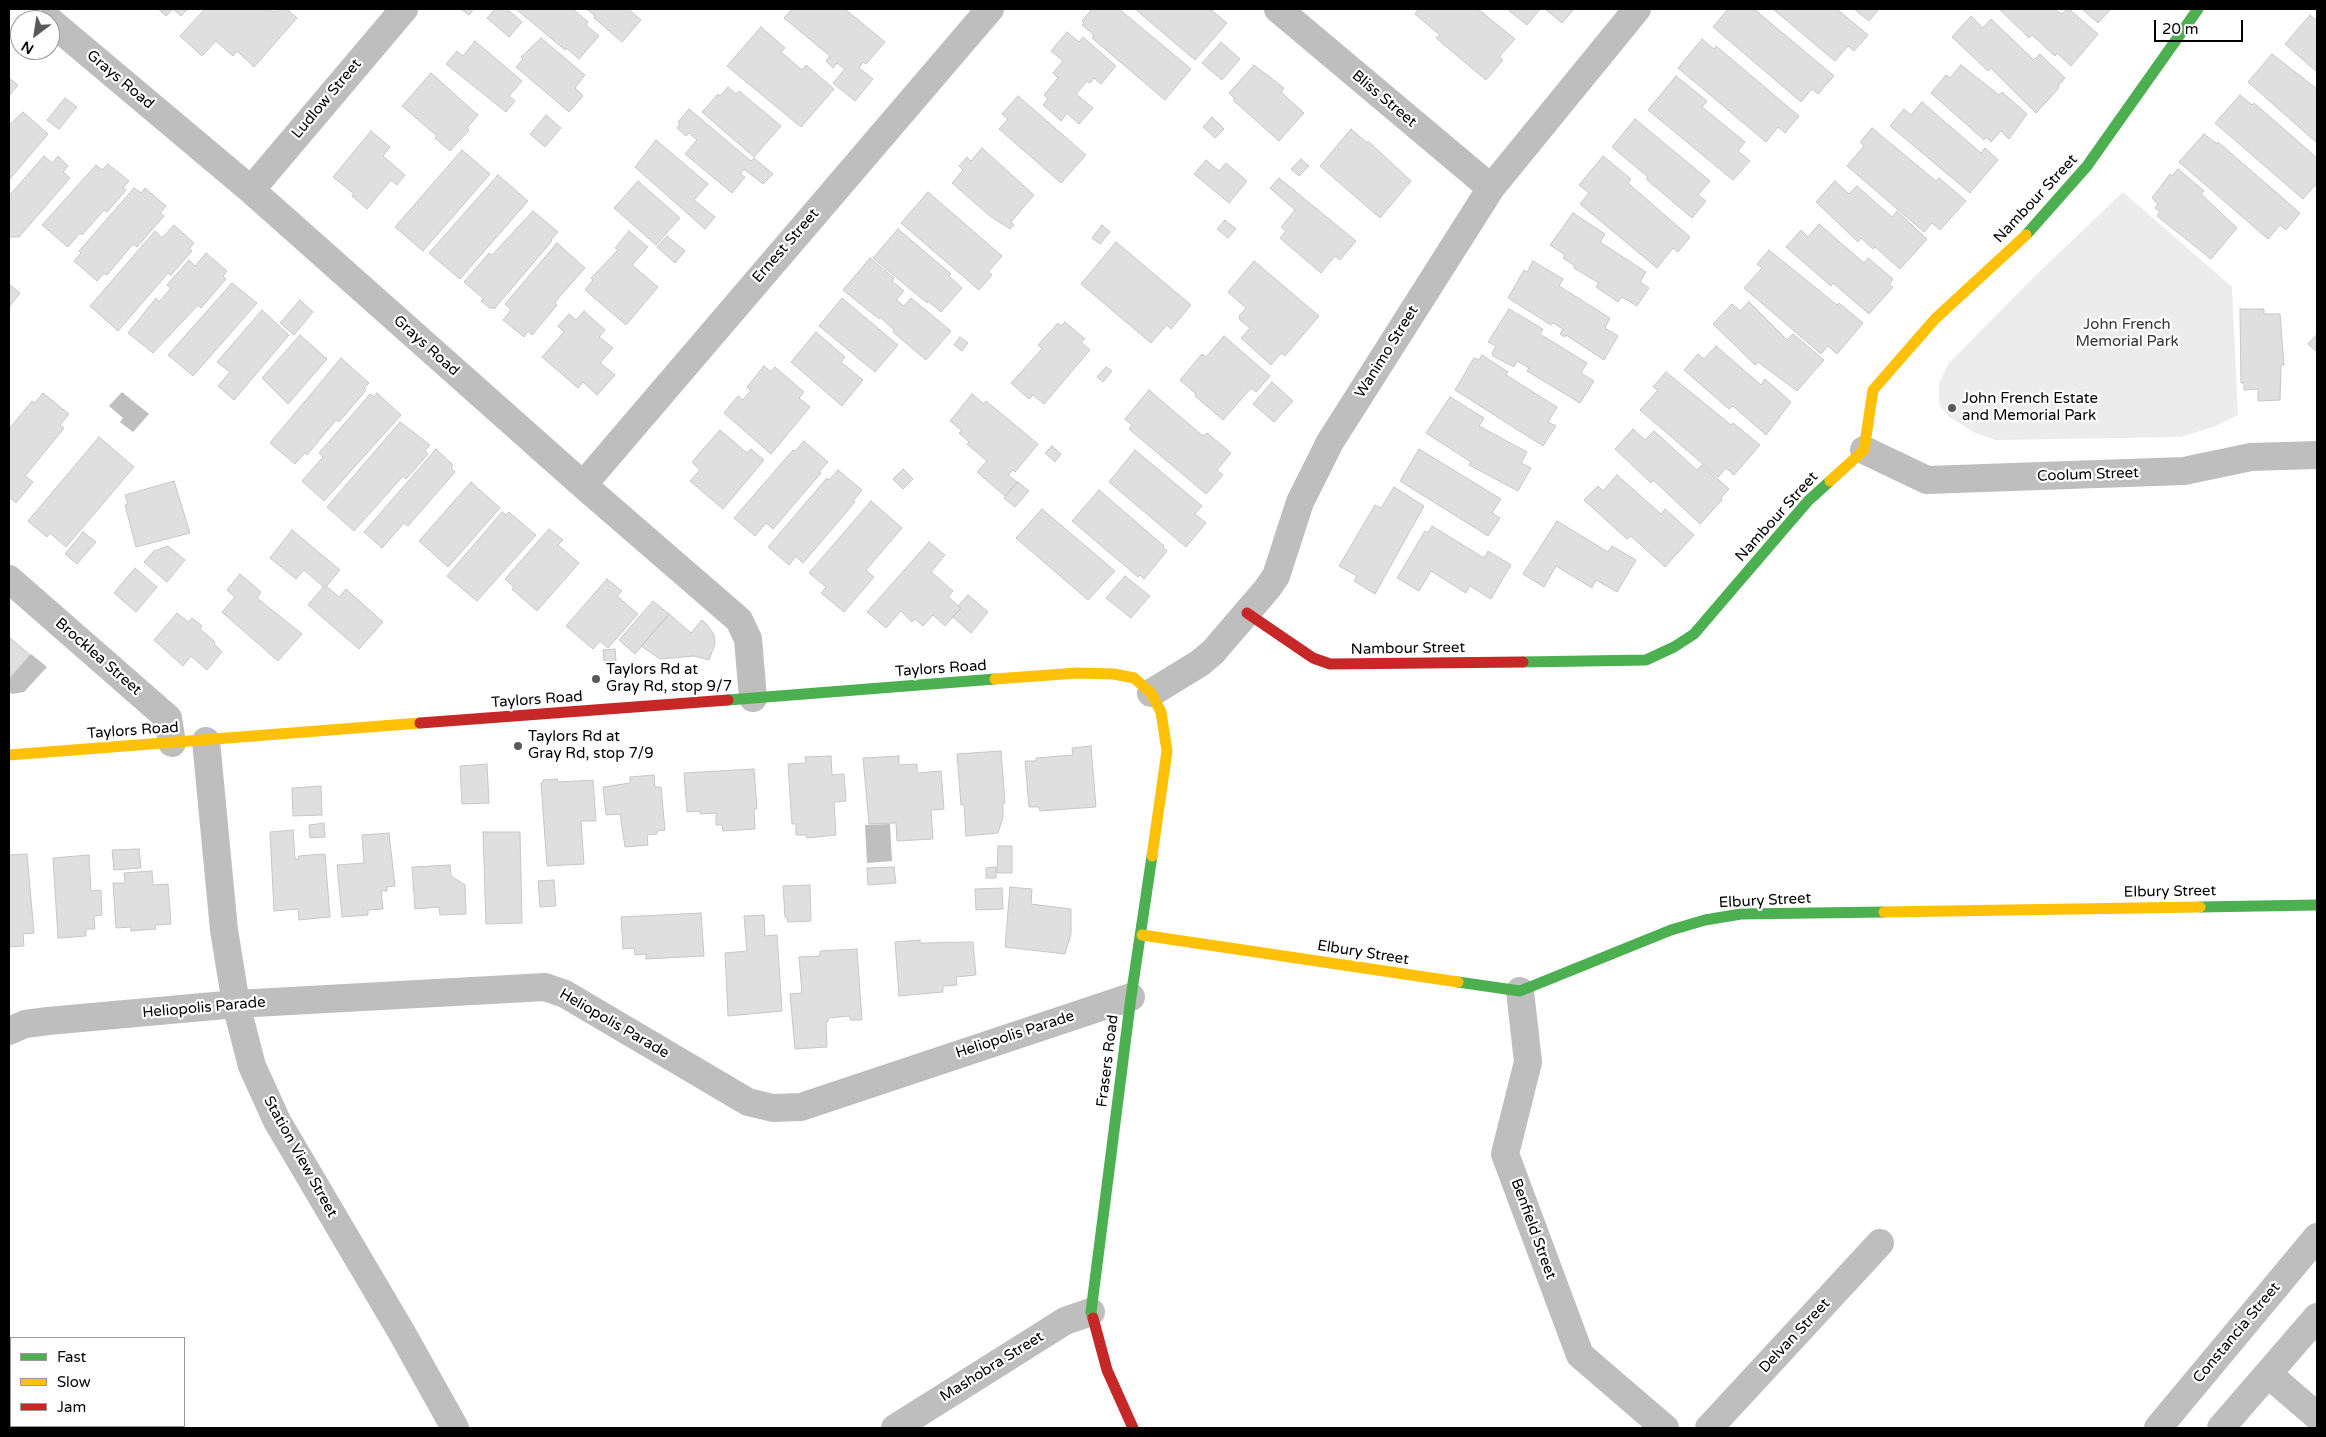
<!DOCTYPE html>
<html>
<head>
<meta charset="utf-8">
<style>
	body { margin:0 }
	#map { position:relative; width:2326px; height:1437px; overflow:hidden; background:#fff; font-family:"Varela Round",sans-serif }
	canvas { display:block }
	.frame { position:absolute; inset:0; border:10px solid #000; pointer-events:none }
	.legend { position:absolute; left:10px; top:1337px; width:175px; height:90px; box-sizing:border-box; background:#fff; border:1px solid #999; margin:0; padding:6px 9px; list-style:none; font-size:15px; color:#000 }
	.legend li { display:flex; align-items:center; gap:10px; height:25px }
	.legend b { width:25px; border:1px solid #999 }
	.north { position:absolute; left:10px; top:10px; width:50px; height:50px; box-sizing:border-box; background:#fff; border:1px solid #999; border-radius:50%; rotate:211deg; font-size:14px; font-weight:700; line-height:20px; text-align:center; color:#000 }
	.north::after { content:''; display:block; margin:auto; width:18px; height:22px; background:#595959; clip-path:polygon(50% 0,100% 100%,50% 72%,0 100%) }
	.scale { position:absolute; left:2154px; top:20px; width:89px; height:22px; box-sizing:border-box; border:2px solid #000; border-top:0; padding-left:6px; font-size:15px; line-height:18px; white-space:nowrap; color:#000; -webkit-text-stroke:4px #fff; paint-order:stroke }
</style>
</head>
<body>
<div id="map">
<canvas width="2326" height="1437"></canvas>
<div class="frame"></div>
<ul class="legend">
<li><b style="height:6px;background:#4caf50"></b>Fast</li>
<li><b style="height:6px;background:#ffc107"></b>Slow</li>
<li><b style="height:6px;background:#c62828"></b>Jam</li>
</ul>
<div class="north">N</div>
<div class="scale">20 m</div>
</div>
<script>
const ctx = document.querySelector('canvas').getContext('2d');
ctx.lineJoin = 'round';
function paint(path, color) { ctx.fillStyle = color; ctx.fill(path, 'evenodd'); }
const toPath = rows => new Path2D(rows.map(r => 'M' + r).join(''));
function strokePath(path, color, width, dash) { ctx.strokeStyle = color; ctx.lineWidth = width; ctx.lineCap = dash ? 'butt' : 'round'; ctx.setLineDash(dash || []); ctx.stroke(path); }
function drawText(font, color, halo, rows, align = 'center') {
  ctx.font = font + ' "Varela Round",sans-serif'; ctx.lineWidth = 4.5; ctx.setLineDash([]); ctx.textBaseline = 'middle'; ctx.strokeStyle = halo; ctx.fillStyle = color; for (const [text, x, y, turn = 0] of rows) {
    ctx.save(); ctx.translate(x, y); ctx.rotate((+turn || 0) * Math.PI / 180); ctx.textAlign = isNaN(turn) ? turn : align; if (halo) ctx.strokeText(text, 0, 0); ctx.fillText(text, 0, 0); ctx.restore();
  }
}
paint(toPath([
	[2123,192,2232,287,2238,415,2213,427,2181,437,1996,440,1975,433,1948,416,1939,404,1939,383,1949,363,2039,272]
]), '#ececec');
paint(toPath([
	[122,392,149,414,133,432,120,422,123,418,109,406],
	[31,654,47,667,24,692,12,694,9,691,9,679],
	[890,824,892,861,867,863,865,825]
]), '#bfbfbf');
const building = toPath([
	[158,9,173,9,166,16,158,9],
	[173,9,188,9,181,16,173,9],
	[205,9,269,9,273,12,276,9,287,9,297,18,254,67,237,51,233,56,216,41,202,56,180,36,205,9],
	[461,9,472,9,473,10,469,15,461,9],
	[495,9,507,9,522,22,509,37,487,18,495,9],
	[516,9,573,9,588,22,586,25,599,36,579,59,566,48,565,50,516,9],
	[587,9,628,9,641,20,622,42,594,18,595,16,587,9],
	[792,9,845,9,885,42,866,64,863,62,859,68,873,79,855,101,833,83,845,69,837,63,833,68,826,61,830,56,784,18,792,9],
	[1092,9,1119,9,1191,69,1165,100,1092,38,1094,35,1082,25,1084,23,1082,21,1092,9],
	[1135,9,1210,9,1227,23,1195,60,1135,9],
	[1416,9,1478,9,1515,39,1499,57,1503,60,1486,80,1436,38,1440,35,1415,14,1418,10,1416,9],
	[1507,9,1540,9,1527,25,1507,9],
	[1545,9,1574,9,1562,23,1545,9],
	[1728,9,1754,9,1834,76,1818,94,1812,89,1801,102,1713,27,1728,9],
	[1773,9,1837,9,1868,35,1854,51,1848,46,1835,61,1773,9],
	[1854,9,1879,9,1869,21,1854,9],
	[1999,9,2055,9,2061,14,2069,9,2098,34,2071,66,2057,53,2055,56,2032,35,2029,38,1999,9],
	[2082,9,2111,9,2098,23,2082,9],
	[2310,15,2317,21,2317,72,2285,44,2310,15],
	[1971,16,1983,28,1991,19,2034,60,2040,54,2065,78,2058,86,2059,88,2036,113,1991,68,1988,71,1952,37,1971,16],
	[761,27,785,48,781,52,802,70,806,65,834,89,801,127,727,66,761,27],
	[1067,32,1079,42,1083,37,1116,66,1101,84,1094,78,1090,83,1087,81,1076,94,1093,108,1079,124,1067,113,1061,121,1043,105,1048,99,1044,95,1058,78,1053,73,1063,61,1051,51,1067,32],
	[541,38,585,75,575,88,583,96,569,112,516,67,523,59,521,57,541,38],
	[1702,39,1714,49,1716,46,1799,116,1785,133,1778,127,1766,142,1678,68,1702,39],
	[475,41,522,81,509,96,515,101,506,112,446,64,457,51,463,56,475,41],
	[1221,42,1240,59,1222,80,1202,63,1221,42],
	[2272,54,2317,89,2317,143,2248,82,2272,54],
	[1254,65,1284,88,1281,92,1304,113,1279,141,1234,101,1235,99,1229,93,1254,65],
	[1961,65,1999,95,2002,92,2027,114,2009,139,2001,131,1991,142,1986,137,1984,140,1931,93,1946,75,1950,78,1961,65],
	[431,73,478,115,467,128,469,130,450,151,435,138,437,136,402,106,431,73],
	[1676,76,1707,101,1702,107,1745,142,1738,151,1750,161,1733,180,1648,110,1676,76],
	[9,78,18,85,9,96,9,78],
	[728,87,736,94,739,91,781,126,754,157,702,112,718,94,720,96,728,87],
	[2240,95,2252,105,2254,103,2317,158,2317,187,2315,185,2303,199,2215,123,2240,95],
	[1018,96,1086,155,1061,183,999,129,1008,119,1002,114,1018,96],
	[65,98,77,107,59,129,47,120,65,98],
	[1922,102,1981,153,1985,148,1998,160,1970,193,1890,126,1904,109,1911,115,1922,102],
	[689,109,751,161,754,158,773,174,763,184,744,169,740,174,745,177,732,193,685,154,697,140,689,133,686,136,677,128,680,124,678,122,689,109],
	[23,112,48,134,9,180,9,125,23,112],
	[546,115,561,128,545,147,530,134,546,115],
	[1212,117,1224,129,1215,138,1203,127,1212,117],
	[1635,119,1710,181,1698,195,1706,201,1692,218,1646,179,1648,177,1612,147,1635,119],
	[1872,128,1936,181,1939,178,1966,201,1940,230,1932,223,1924,232,1847,166,1864,146,1860,142,1872,128],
	[1351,129,1367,143,1368,141,1411,181,1380,218,1320,166,1351,129],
	[371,131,390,147,383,156,405,175,397,185,391,180,367,209,352,196,354,194,333,177,371,131],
	[2204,134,2217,144,2218,142,2300,213,2286,230,2280,225,2268,239,2179,162,2204,134],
	[656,140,708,184,694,200,715,217,705,229,635,167,656,140],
	[982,148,1034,195,1011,222,1014,225,1010,229,990,216,952,183,963,170,959,166,967,157,971,161,982,148],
	[462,150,490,174,423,251,395,227,462,150],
	[44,156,52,163,58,156,68,166,63,172,70,178,19,237,9,237,9,196,44,156],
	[1603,156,1631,179,1628,183,1690,237,1678,252,1673,248,1657,268,1580,204,1589,193,1579,185,1603,156],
	[1301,159,1309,166,1299,176,1291,169,1301,159],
	[1206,160,1219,171,1226,163,1247,181,1229,203,1194,174,1206,160],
	[108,164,129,181,123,188,126,190,107,212,104,210,82,235,80,233,68,247,42,225,96,165,102,170,108,164],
	[2178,169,2204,191,2201,194,2237,228,2211,259,2157,216,2160,212,2155,208,2158,204,2152,198,2170,174,2172,176,2178,169],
	[498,175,528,201,460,279,429,253,498,175],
	[1279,178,1356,241,1340,260,1335,256,1321,273,1280,238,1286,231,1281,227,1295,210,1270,188,1279,178],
	[638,181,680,218,656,245,614,208,638,181],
	[1835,181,1849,194,1857,186,1892,217,1897,211,1927,239,1900,269,1875,247,1873,249,1861,238,1858,242,1816,202,1835,181],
	[134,188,141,193,145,188,166,206,160,213,164,216,137,247,133,244,107,275,104,273,97,281,74,261,81,253,79,251,134,188],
	[928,192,1002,256,988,272,992,275,979,290,901,223,928,192],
	[533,211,558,232,551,240,552,241,494,309,493,307,491,309,481,301,484,299,464,282,489,253,492,255,533,211],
	[1573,213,1605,234,1600,242,1646,272,1640,282,1649,288,1637,306,1622,297,1618,302,1596,287,1599,283,1574,268,1575,266,1563,258,1565,255,1550,245,1573,213],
	[1225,220,1236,229,1228,238,1217,229,1225,220],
	[1819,224,1864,263,1868,258,1893,279,1889,285,1893,287,1869,314,1833,283,1831,286,1786,247,1801,230,1808,237,1819,224],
	[174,225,194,243,189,249,192,251,171,275,168,273,118,331,90,306,155,231,162,238,174,225],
	[1102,225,1110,232,1100,244,1092,238,1102,225],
	[898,229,951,274,949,276,962,288,941,312,928,301,927,303,873,258,898,229],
	[629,231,648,247,632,265,658,287,626,325,585,290,593,280,591,278,618,250,615,248,629,231],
	[667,236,685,251,675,263,657,247,667,236],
	[1116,242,1191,305,1171,329,1167,325,1151,343,1081,284,1116,242],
	[557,243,585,268,555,302,557,305,532,335,528,331,524,337,503,320,511,310,505,304,557,243],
	[1769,250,1837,305,1839,303,1863,323,1837,354,1828,346,1821,354,1744,288,1762,268,1757,264,1769,250],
	[206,253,227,271,223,276,226,279,201,308,198,305,153,353,128,333,156,298,159,302,171,288,167,285,189,260,195,266,206,253],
	[870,258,894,278,892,281,904,291,896,300,904,306,911,298,951,331,926,360,893,332,894,330,880,317,879,319,843,290,870,258],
	[1254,261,1319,316,1285,356,1281,353,1271,365,1241,338,1250,328,1240,320,1239,316,1246,308,1228,292,1254,261],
	[1533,261,1563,279,1559,286,1610,318,1605,328,1618,336,1604,360,1566,335,1565,337,1560,334,1563,329,1553,323,1551,325,1508,298,1524,270,1527,272,1533,261],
	[232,283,257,303,193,376,168,355,232,283],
	[9,284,20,293,9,307,9,284],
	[842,298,898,345,875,372,819,326,842,298],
	[300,300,313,312,294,335,280,323,300,300],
	[1749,302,1787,340,1793,334,1824,360,1797,391,1758,362,1755,365,1713,324,1732,304,1740,311,1749,302],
	[1509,309,1543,329,1540,334,1587,363,1581,373,1594,381,1580,403,1527,371,1529,368,1517,361,1514,367,1493,356,1492,353,1496,346,1488,342,1509,309],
	[2240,309,2264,309,2264,314,2280,314,2284,365,2281,365,2280,400,2258,401,2258,389,2244,390,2244,383,2241,383,2240,309],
	[262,310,289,335,234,400,218,386,230,372,217,362,262,310],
	[584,311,605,330,599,337,613,348,600,363,615,375,597,395,583,382,578,388,542,357,564,332,558,326,569,314,576,320,584,311],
	[1065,322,1085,339,1081,342,1090,350,1044,404,1033,395,1029,399,1011,383,1042,349,1038,345,1058,323,1061,326,1065,322],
	[816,332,845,357,841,362,863,380,842,406,791,362,816,332],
	[2317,334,2317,352,2308,344,2317,334],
	[300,335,327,359,288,404,262,378,300,335],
	[1224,336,1270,376,1256,392,1251,388,1223,420,1195,396,1196,394,1180,380,1202,354,1206,357,1224,336],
	[960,337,968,343,962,351,954,345,960,337],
	[1716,346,1761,385,1765,379,1791,402,1766,435,1733,406,1729,409,1684,370,1698,354,1704,359,1716,346],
	[1482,355,1508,372,1506,375,1557,407,1548,422,1556,426,1543,446,1455,390,1474,358,1479,360,1482,355],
	[341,358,369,383,364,388,366,390,339,422,336,420,307,455,305,453,295,464,270,443,341,358],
	[764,366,771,372,775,367,804,392,799,398,810,407,771,454,724,413,738,396,743,400,747,395,751,391,747,387,764,366],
	[1106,367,1112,371,1103,382,1097,377,1106,367],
	[1666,372,1731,425,1733,423,1760,445,1734,475,1726,468,1718,477,1640,410,1658,390,1653,387,1666,372],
	[1272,382,1293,401,1274,422,1253,404,1272,382],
	[1149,390,1203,436,1207,433,1231,453,1217,470,1223,475,1206,494,1129,429,1132,425,1125,419,1149,390],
	[43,393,69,414,60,425,64,428,25,476,33,482,16,503,9,497,9,429,32,401,35,403,43,393],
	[377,393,401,415,324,501,302,481,323,457,319,453,370,394,374,397,377,393],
	[972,394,984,404,986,401,1038,444,1015,472,1013,470,1008,475,1017,482,1005,496,977,472,987,461,967,444,969,442,959,433,962,431,950,421,972,394],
	[1450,397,1484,418,1479,426,1527,452,1521,463,1531,468,1518,491,1469,465,1471,462,1426,433,1450,397],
	[400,422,430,445,425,451,428,454,406,479,403,476,354,531,327,507,400,422],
	[1633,429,1645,440,1654,431,1697,470,1702,465,1729,489,1721,498,1722,500,1700,524,1653,480,1651,483,1615,449,1633,429],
	[720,430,747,453,751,449,764,460,723,509,690,481,700,470,692,462,720,430],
	[99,437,134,467,66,547,50,533,47,537,28,521,99,437],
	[804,441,828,462,819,472,821,473,773,529,766,523,755,536,734,518,793,450,795,451,804,441],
	[1052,446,1061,454,1055,462,1045,453,1052,446],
	[436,449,453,465,451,468,455,472,408,526,404,523,382,548,364,532,436,449],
	[1419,449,1501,499,1492,513,1500,518,1488,536,1400,481,1419,449],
	[1135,450,1202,506,1195,514,1206,523,1186,547,1109,482,1135,450],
	[903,469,913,479,903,489,893,479,903,469],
	[838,470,862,490,853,501,855,502,803,563,796,556,789,565,768,547,827,478,829,480,838,470],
	[1617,475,1661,514,1665,509,1694,535,1665,567,1631,536,1627,539,1584,500,1598,486,1603,491,1617,475],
	[174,481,190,533,136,547,125,505,128,504,125,495,174,481],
	[471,482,500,508,448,567,419,541,471,482],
	[1018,482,1029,491,1015,507,1004,498,1018,482],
	[1394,487,1424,506,1375,594,1354,581,1357,576,1339,566,1375,505,1381,508,1394,487],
	[1099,490,1164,546,1163,547,1167,551,1144,579,1140,575,1138,577,1072,521,1099,490],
	[871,501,902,528,866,570,874,577,844,612,821,593,826,587,809,573,871,501],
	[1042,509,1115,571,1088,600,1016,538,1042,509],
	[502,512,506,515,509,512,536,535,477,601,447,576,502,512],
	[1557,521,1608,552,1612,546,1636,560,1617,592,1596,580,1592,588,1556,566,1544,587,1523,574,1557,521],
	[1432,526,1484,558,1488,551,1511,565,1491,599,1470,586,1466,593,1431,571,1419,591,1397,578,1425,531,1428,533,1432,526],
	[549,529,563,540,558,545,579,563,537,611,512,589,514,587,505,579,549,529],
	[292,530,340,570,325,588,304,570,296,579,270,558,292,530],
	[83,532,96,542,77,564,65,554,83,532],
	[929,542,945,555,931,572,953,591,948,597,961,608,945,626,933,615,923,626,915,619,912,622,901,611,886,628,867,612,929,542],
	[168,546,185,560,167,582,144,562,154,551,168,546],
	[135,568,157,587,136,612,114,593,135,568],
	[240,574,261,592,257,598,302,634,278,661,222,612,235,597,227,590,240,574],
	[1125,576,1150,596,1131,618,1106,598,1125,576],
	[607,579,622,591,617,596,638,614,608,648,600,641,593,649,566,626,607,579],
	[325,585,339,597,346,589,383,622,359,649,308,605,325,585],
	[968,595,988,612,971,633,953,617,961,608,958,606,968,595],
	[653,601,669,614,635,654,619,640,653,601],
	[177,613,188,622,192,618,202,626,200,629,215,642,214,644,222,652,207,670,191,656,183,666,154,640,177,613],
	[669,614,691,633,702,620,709,627,714,635,715,644,709,660,694,656,660,659,641,646,669,614],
	[9,637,30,655,9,679,9,637],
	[615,649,616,661,604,661,603,650,615,649],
	[1091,746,1096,807,1040,811,1039,807,1029,807,1025,761,1036,761,1036,758,1073,755,1072,748,1091,746],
	[1001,751,1005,803,1003,803,1003,817,998,833,966,836,964,805,961,805,957,754,1001,751],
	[831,756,832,775,844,774,846,801,834,802,836,835,807,838,806,835,796,835,796,824,792,824,788,764,806,763,805,757,831,756],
	[899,756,899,765,917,764,917,773,941,771,944,809,931,810,933,839,897,841,896,823,869,824,863,758,899,756],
	[487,764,489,803,462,804,460,766,487,764],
	[754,769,757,809,754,809,755,829,723,831,722,825,716,825,716,813,700,814,700,811,687,812,684,773,754,769],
	[654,775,655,787,661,787,665,830,657,831,657,834,647,835,648,845,625,847,620,814,606,815,603,787,630,783,630,777,654,775],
	[557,779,558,782,593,780,596,821,581,821,584,864,547,866,541,783,543,783,543,780,557,779],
	[321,786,322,815,293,816,292,788,321,786],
	[324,823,325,837,310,838,309,825,324,823],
	[293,830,295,859,299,859,298,856,325,854,330,917,299,920,298,909,274,911,270,832,293,830],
	[483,832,520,832,522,923,486,924,483,832],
	[389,833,395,886,387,887,387,891,381,891,383,909,368,910,368,915,342,917,337,865,364,863,362,835,389,833],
	[998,846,1012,846,1012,873,997,873,998,846],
	[139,849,141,868,114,870,112,850,139,849],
	[27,854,34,933,23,934,24,946,9,947,9,855,27,854],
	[89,855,91,891,101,890,102,915,94,916,95,929,86,929,86,936,58,938,53,858,89,855],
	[450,865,451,876,465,885,466,914,440,915,439,907,415,909,412,867,450,865],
	[894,867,896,883,868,885,867,868,894,867],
	[996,867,996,878,986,878,986,868,996,867],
	[152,871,153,885,168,884,171,924,155,925,156,929,142,930,131,931,131,927,116,928,113,883,125,883,124,873,152,871],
	[554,880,556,906,540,907,538,881,554,880],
	[810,885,811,921,788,922,787,917,785,917,783,886,810,885],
	[1010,887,1032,889,1031,904,1071,909,1071,934,1065,954,1005,947,1010,887],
	[1002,888,1003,909,976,910,975,889,1002,888],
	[701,913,704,956,646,959,646,954,635,955,634,948,623,949,621,917,701,913],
	[764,915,765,936,777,935,782,1011,728,1016,725,953,747,951,744,916,764,915],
	[920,940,920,943,973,942,976,975,956,977,957,985,943,986,943,992,899,996,895,942,920,940],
	[857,949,862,1020,850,1020,850,1016,828,1018,828,1022,826,1022,827,1047,795,1049,790,994,802,993,799,957,820,956,820,951,857,949]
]);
paint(building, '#dfdfdf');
strokePath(building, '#c7c7c7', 1);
strokePath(toPath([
	[1278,9,1491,188],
	[50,21,251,190,583,485,739,620,748,639,753,698],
	[251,190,404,9],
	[1864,450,1927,480,2184,471,2251,457,2317,455],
	[583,485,990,9],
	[9,579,168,718,172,743],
	[1151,693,1200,663,1213,652,1267,589,1276,576,1300,502,1330,442,1491,188,1637,9],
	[206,741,224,930,236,1004,252,1066,277,1121,402,1333,455,1428],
	[1520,991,1528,1062,1505,1154,1580,1355,1665,1428],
	[9,1031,25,1024,48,1021,236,1004,545,987,565,994,748,1102,773,1108,801,1107,1131,997],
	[2268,1374,2317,1416],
	[895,1428,1065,1321,1091,1312],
	[1709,1428,1880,1243],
	[2158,1428,2317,1237],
	[2221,1428,2317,1317]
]), '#bebebe', 28);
strokePath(toPath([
	[2026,235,2087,166,2198,9],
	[1523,662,1646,660,1674,647,1694,634,1808,501,1830,481],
	[728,700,995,679],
	[2200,907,2317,905],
	[1458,982,1520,991,1671,930,1705,920,1741,914,1884,912],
	[1093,1318,1091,1312,1131,997,1152,856]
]), '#4caf50', 11);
strokePath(toPath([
	[1830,481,1864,450,1873,390,1935,319,2026,235],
	[995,679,1077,673,1114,674,1134,678,1151,693,1161,712,1167,751,1152,856],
	[9,755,420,723],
	[1884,912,2200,907],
	[1142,935,1458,982]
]), '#ffc107', 11);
strokePath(toPath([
	[1247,613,1313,658,1330,664,1523,662],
	[420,723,728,700],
	[1093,1318,1107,1370,1133,1428]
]), '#c62828', 11);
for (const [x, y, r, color] of [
	[1952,408,5,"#595959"],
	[596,679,5,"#595959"],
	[518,746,5,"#595959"]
]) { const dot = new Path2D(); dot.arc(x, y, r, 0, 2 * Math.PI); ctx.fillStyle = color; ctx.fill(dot); strokePath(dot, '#fff', 2); }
drawText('15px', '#000', '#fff', [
	["Grays Road",120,80,40],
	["Ludlow Street",327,99,-50],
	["Bliss Street",1384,99,40],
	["Nambour Street",2036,199,-47],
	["Ernest Street",786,246,-49],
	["Grays Road",426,346,42],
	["Wanimo Street",1387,352,-58],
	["Coolum Street",2088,475,-2],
	["Nambour Street",1777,517,-48],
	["Nambour Street",1408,649,-1],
	["Brocklea Street",98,657,41],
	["Taylors Road",941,669,-4],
	["Taylors Road",537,700,-4],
	["Taylors Road",133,731,-4],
	["Elbury Street",2170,892,-1],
	["Elbury Street",1765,901,-3],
	["Elbury Street",1363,953,9],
	["Heliopolis Parade",204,1008,-5],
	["Heliopolis Parade",614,1024,30],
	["Heliopolis Parade",1015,1035,-18],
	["Frasers Road",1108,1061,-83],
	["Station View Street",300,1157,61],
	["Benfield Street",1533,1229,70],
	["Constancia Street",2237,1333,-50],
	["Delvan Street",1795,1336,-47],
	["Mashobra Street",992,1367,-32]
]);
drawText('15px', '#333', '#fff', [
	["John French",2127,325],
	["Memorial Park",2127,342]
]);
drawText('15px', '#000', '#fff', [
	["John French Estate",1962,399],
	["and Memorial Park",1962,416],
	["Taylors Rd at",606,670],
	["Gray Rd, stop 9/7",606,687],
	["Taylors Rd at",528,737],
	["Gray Rd, stop 7/9",528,754]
], 'left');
</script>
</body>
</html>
